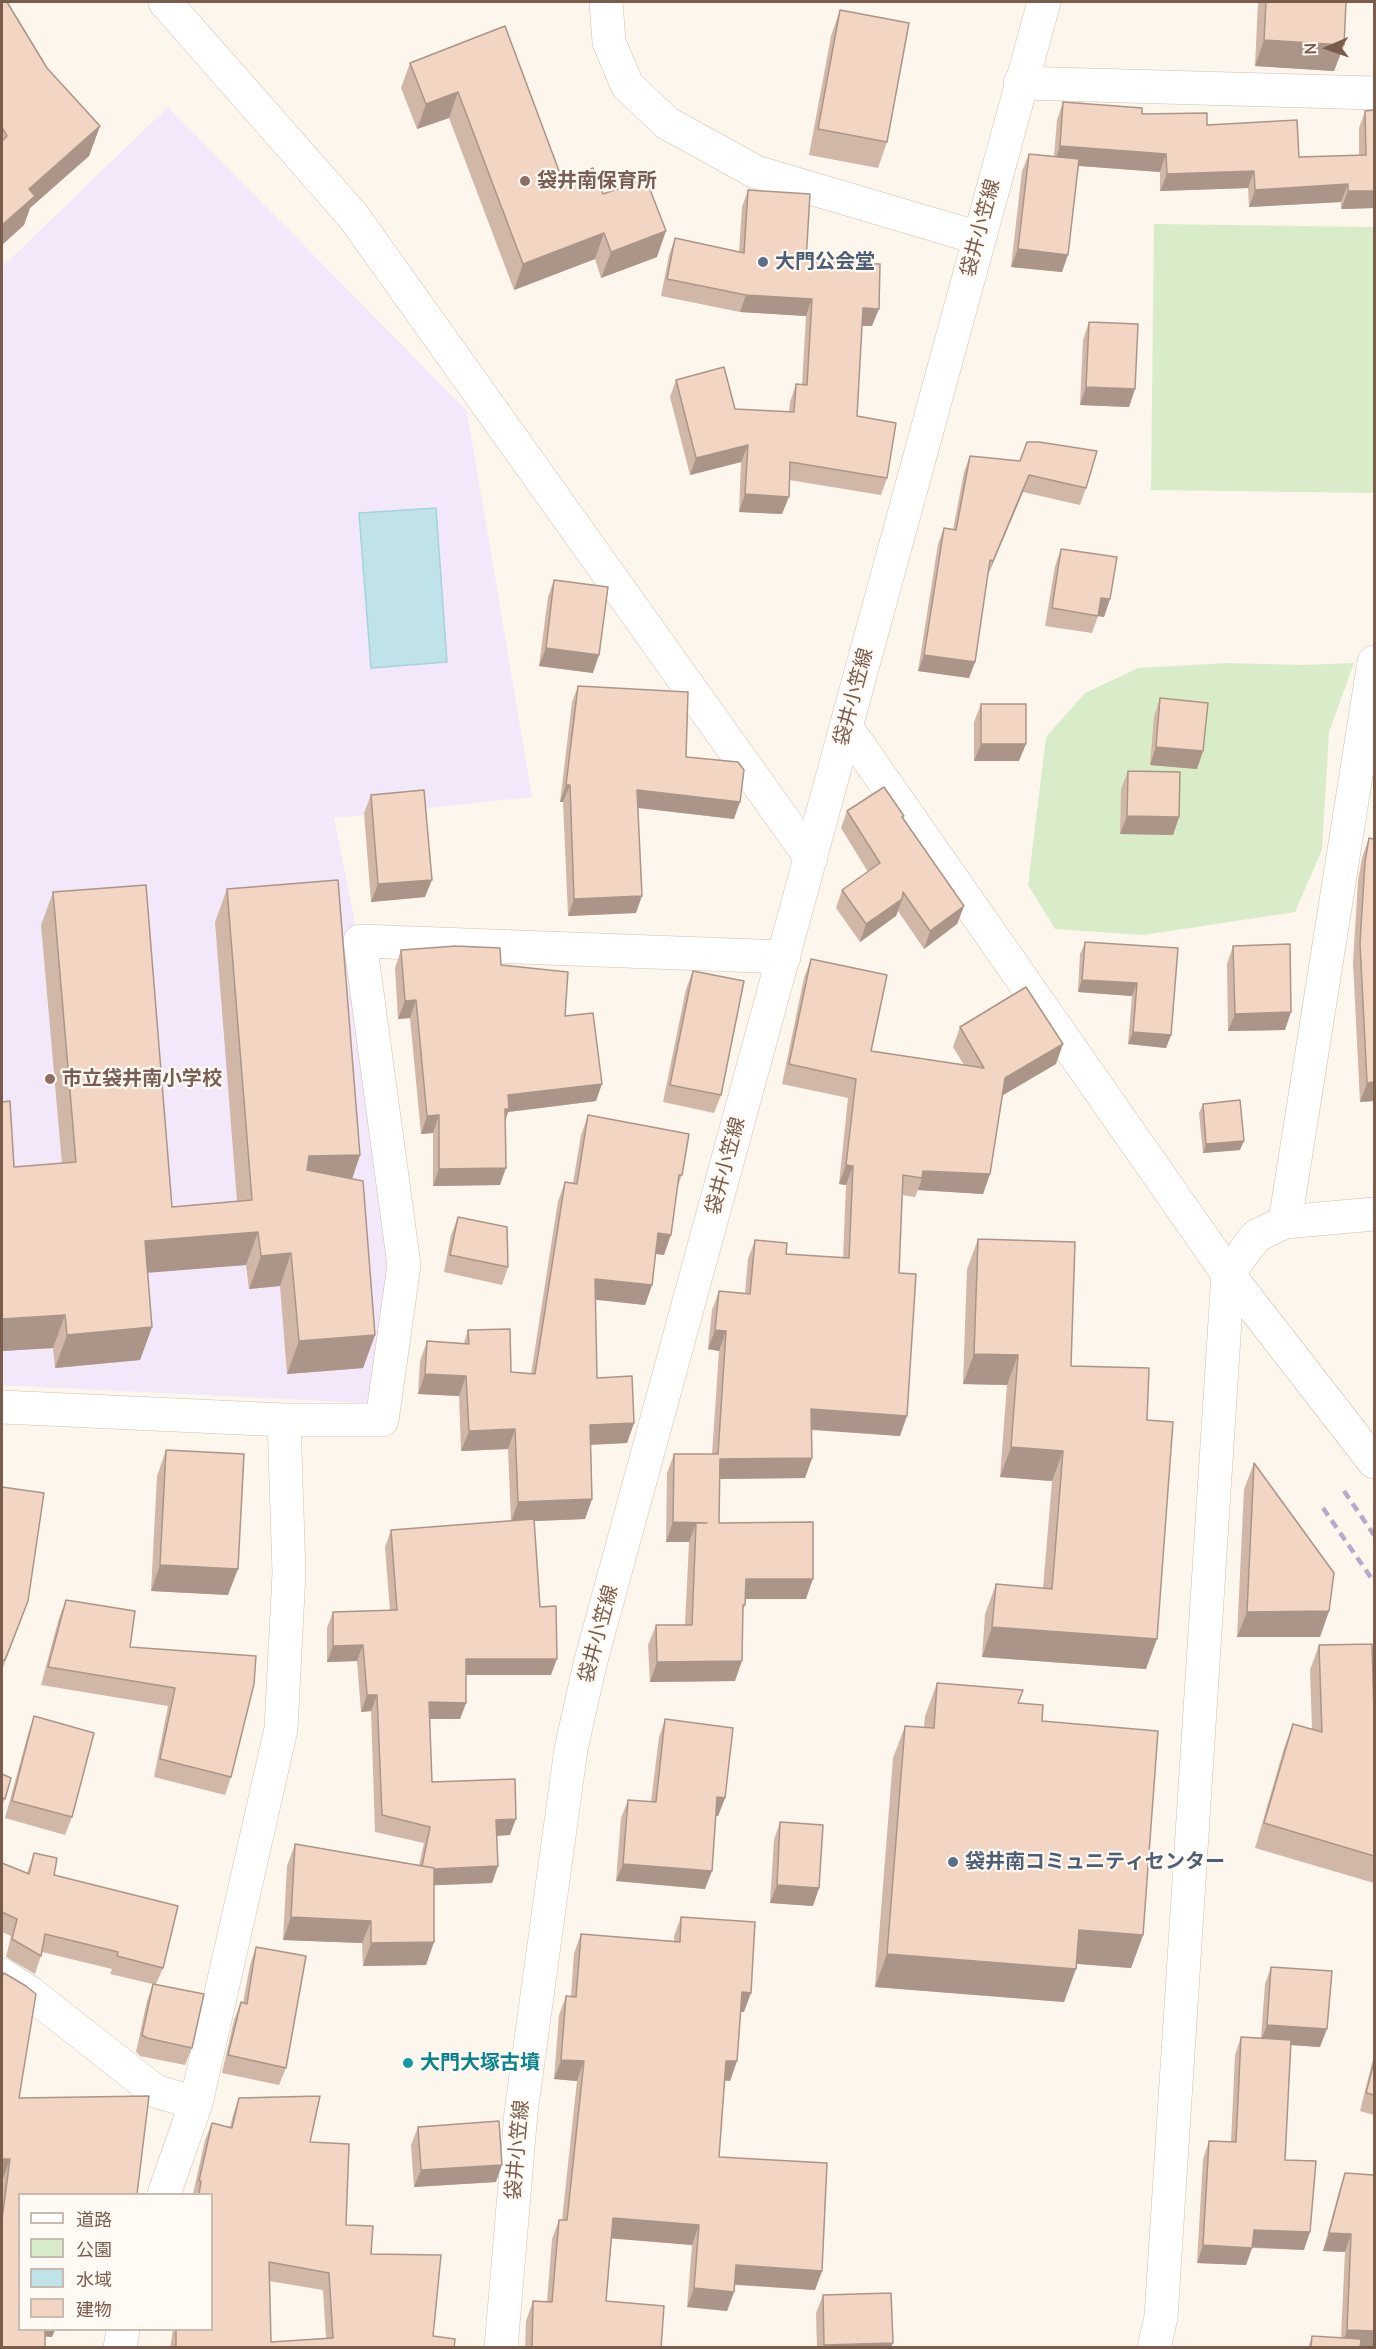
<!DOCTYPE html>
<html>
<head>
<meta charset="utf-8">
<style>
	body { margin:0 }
	#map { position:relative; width:1376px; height:2349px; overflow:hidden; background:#fdf6ec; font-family:Manrope,"Noto Sans JP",sans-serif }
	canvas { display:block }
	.frame { position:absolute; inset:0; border:3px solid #7a5c4d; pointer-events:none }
	.legend { position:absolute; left:18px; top:2193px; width:195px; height:138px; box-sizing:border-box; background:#fffaf3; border:2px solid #cabbb1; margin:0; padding:8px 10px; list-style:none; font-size:18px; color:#7a5c4d }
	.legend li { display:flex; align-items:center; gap:12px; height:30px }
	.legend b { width:30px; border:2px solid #cabbb1 }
	.north { position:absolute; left:1298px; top:18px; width:60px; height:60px; -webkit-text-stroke:4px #fffaf3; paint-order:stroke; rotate:268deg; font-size:16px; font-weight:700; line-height:24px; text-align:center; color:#7a5c4d }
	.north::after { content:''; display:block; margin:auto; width:21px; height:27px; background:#7a5c4d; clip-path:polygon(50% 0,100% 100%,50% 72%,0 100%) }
</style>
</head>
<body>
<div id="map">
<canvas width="1376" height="2349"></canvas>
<div class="frame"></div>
<ul class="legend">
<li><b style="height:8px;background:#fff"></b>道路</li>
<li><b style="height:16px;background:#d8ecc9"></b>公園</li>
<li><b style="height:16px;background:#bfe3e8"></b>水域</li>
<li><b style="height:16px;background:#f3d5c3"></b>建物</li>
</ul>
<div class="north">N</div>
</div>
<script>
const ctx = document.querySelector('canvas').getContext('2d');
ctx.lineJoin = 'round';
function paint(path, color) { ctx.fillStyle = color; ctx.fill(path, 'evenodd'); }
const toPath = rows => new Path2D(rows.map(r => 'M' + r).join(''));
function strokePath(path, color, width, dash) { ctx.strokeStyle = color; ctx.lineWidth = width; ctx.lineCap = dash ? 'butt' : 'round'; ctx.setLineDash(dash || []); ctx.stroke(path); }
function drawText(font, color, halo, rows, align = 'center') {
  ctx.font = font + ' Manrope,"Noto Sans JP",sans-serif'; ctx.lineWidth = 4.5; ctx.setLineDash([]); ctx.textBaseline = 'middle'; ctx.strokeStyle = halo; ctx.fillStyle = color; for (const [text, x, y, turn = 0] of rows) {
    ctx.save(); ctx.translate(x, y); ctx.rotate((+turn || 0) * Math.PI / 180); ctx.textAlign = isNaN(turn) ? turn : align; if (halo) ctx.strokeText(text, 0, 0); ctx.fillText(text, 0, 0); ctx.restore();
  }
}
paint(toPath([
	[168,107,467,411,532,797,334,818,364,969,404,1265,384,1404,2,1385,2,267]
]), '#f3e8fa');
paint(toPath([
	[1154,224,1374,227,1374,493,1151,490],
	[1226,663,1303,665,1354,663,1329,732,1322,850,1295,912,1143,935,1055,929,1028,885,1046,737,1085,693,1138,668]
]), '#d8ecc9');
const water = toPath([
	[436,508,447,662,371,668,359,513,436,508]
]);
paint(water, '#bfe3e8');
strokePath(water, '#a5d3da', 1.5);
const minor = toPath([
	[165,2,353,216,811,858],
	[606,2,609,42,627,85,667,123,756,172,979,238],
	[1020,83,1374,93],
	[846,727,1228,1274],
	[1374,1214,1285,1222,1256,1236,1228,1274,1374,1462],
	[1285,1222,1374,662],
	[2,1407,284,1420,382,1420,404,1265,360,941,784,957],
	[2,1975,29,1992,155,2091,196,2103],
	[164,2194,196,2103,281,1729,289,1573,284,1420],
	[120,2348,123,2330]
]);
const tertiary = toPath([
	[1154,2348,1161,2317,1228,1274]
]);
const secondary = toPath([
	[501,2348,521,2112,571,1749,590,1664,1044,2]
]);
strokePath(minor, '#d1beb0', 34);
strokePath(tertiary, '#d1beb0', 34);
strokePath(secondary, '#d6c0b0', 34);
strokePath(minor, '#fff', 33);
strokePath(tertiary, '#fff', 33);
strokePath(secondary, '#fff', 33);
strokePath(toPath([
	[1344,1491,1374,1535],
	[1323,1508,1374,1582]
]), '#b9a8c9', 4.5, [9, 6]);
paint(toPath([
	[2,2,47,68,100,126,89,156,30,208,24,225,2,245],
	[1258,2,1346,2,1344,45,1334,71,1255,66],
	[840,10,887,142,878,168,809,155,831,36],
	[505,26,562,179,603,194,657,257,601,278,595,259,514,290,449,118,417,129,401,88,410,63],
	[1063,102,1207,125,1299,157,1359,155,1359,128,1365,111,1374,208,1341,209,1341,202,1249,207,1248,188,1160,191,1160,172,1079,166,1062,272,1011,267,1022,171,1029,154,1054,156,1057,120],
	[748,190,806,261,872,326,862,326,857,416,887,478,881,495,789,480,782,514,739,512,741,462,690,475,670,397,676,380,735,409,789,412,790,402,796,384,802,385,806,316,740,312,661,296,669,255,675,238,739,252,742,207],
	[1089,322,1135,389,1129,407,1080,405,1083,340],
	[970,456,1086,488,1080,505,1023,492,988,575,975,662,969,678,918,671,938,544,944,528,953,530,964,472],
	[1061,549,1110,599,1104,617,1098,616,1092,633,1045,626,1055,566],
	[554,580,593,673,539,666,548,597],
	[578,686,734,819,638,808,636,913,568,916,563,802,560,802,572,702],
	[1160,698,1203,751,1197,769,1150,765,1154,716],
	[981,704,1019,761,974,761,974,722],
	[1128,771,1179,817,1173,835,1120,834,1121,789],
	[371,795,425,897,371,902,364,813],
	[847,811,904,816,903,818,964,906,957,924,924,949,898,911,896,916,860,942,836,908,842,890,868,872,841,828],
	[1374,834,1374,1101,1360,1102,1353,962,1358,881,1362,858,1369,838,1374,839],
	[227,889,360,1155,352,1179,375,1335,363,1368,287,1374,280,1286,249,1289,246,1265,147,1272,152,1327,140,1360,55,1368,53,1348,2,1351,2,1102,14,1167,62,1164,41,925,53,892,172,1207,237,1201,215,922],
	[1085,942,1178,948,1171,1035,1166,1048,1128,1044,1132,996,1078,992,1080,954],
	[1233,946,1285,1030,1228,1031,1227,964],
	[401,950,501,965,565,1016,596,1101,508,1112,506,1119,500,1185,433,1186,433,1133,421,1134,410,1018,398,1019,395,968],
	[811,959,871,1051,964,1065,953,1047,960,1027,1056,1064,1003,1095,990,1174,983,1194,918,1190,915,1197,902,1195,899,1273,900,1436,811,1430,812,1458,805,1478,720,1479,719,1523,806,1599,745,1599,745,1605,743,1610,735,1681,650,1682,648,1645,656,1625,685,1625,689,1542,666,1542,667,1473,674,1454,712,1454,719,1351,708,1349,712,1310,719,1291,745,1293,748,1259,755,1240,786,1254,843,1258,846,1185,839,1184,848,1098,782,1084,804,978],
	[693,971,721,1095,714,1113,663,1102,686,989],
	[1203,1104,1240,1150,1203,1153,1199,1113],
	[588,1115,682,1175,678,1186,664,1255,656,1254,652,1285,645,1305,595,1299,597,1378,634,1423,627,1443,591,1445,592,1499,585,1519,534,1521,540,1607,551,1675,466,1675,466,1703,460,1719,429,1719,432,1782,510,1835,497,1836,498,1866,492,1883,434,1885,434,1942,426,1965,363,1966,362,1943,283,1940,287,1866,295,1844,419,1865,424,1843,375,1832,371,1711,361,1712,357,1661,327,1662,327,1628,333,1612,390,1611,385,1547,391,1530,511,1521,508,1449,461,1451,459,1396,418,1394,420,1361,427,1341,464,1343,468,1330,511,1372,531,1374,558,1201,565,1182,573,1183,581,1135],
	[458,1217,508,1267,502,1285,444,1272,451,1235],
	[978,1239,1071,1366,1147,1420,1146,1669,982,1657,985,1614,996,1584,1043,1588,1052,1481,1000,1477,1007,1385,963,1384,967,1269],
	[166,1450,228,1595,151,1591,157,1476],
	[1254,1463,1329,1611,1320,1637,1237,1637,1244,1489],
	[2,1487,22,1618,2,1670],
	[66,1600,130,1647,254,1684,231,1777,225,1795,154,1777,168,1706,41,1685,59,1618],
	[1319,1645,1374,1712,1374,1883,1255,1848,1284,1748,1293,1724,1312,1729,1310,1670],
	[937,1683,1018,1703,1042,1721,1143,1935,1131,1968,1077,1964,1064,2002,875,1987,893,1758,905,1726,924,1727,925,1716],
	[34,1716,72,1817,65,1835,5,1818,28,1734],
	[665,1719,725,1798,718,1816,716,1815,705,1889,616,1881,621,1818,628,1800,651,1802,659,1737],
	[2,1774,11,1778,2,1807],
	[780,1822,819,1888,813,1906,770,1903,774,1840],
	[34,1853,54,1875,163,1968,156,1984,192,2048,185,2065,140,2056,136,2052,147,2001,153,1984,110,1974,112,1969,42,1952,35,1974,6,1957,11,1936,2,1932,2,1863,27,1873],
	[681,1917,744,2012,741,2012,737,2061,730,2081,725,2080,719,2157,822,2271,815,2290,735,2285,734,2292,727,2311,687,2307,692,2245,612,2238,606,2301,661,2348,525,2348,526,2321,533,2301,547,2302,552,2239,559,2220,562,2220,577,2081,554,2079,559,2015,566,1996,571,1996,574,1953,581,1934,674,1941,674,1936],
	[256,1947,286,2068,279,2085,222,2073,234,2020,241,2002,243,2003,250,1965],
	[1271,1967,1320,2047,1291,2045,1285,2160,1304,2250,1252,2248,1246,2265,1197,2263,1203,2159,1209,2141,1231,2142,1235,2055,1241,2037,1261,2038,1265,1984],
	[1374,2055,1374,2115,1360,2111],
	[19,2098,20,2330,55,2330,52,2337,45,2336,2,2348,2,2188],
	[239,2098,310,2142,346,2225,371,2254,433,2336,454,2348,170,2348,173,2330,212,2330,212,2194,193,2194,205,2140,212,2123,230,2127,233,2115],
	[269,2281,323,2290,326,2338,271,2342],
	[418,2127,496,2182,414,2187,411,2145],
	[1345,2173,1374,2348,1308,2348,1312,2336,1341,2338,1345,2252,1323,2251,1339,2191],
	[823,2295,891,2348,817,2348,816,2313]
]), '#d1b7a8');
paint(toPath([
	[1264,40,1344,45,1334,71,1255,66],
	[458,92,449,118,417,129,426,104],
	[100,126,89,156,30,208,24,225,2,245,2,225,29,189],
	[1060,146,1166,154,1160,172,1054,164],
	[1254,171,1248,188,1160,191,1167,174],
	[1348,184,1341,202,1249,207,1255,190],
	[1348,191,1374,191,1374,208,1341,209],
	[666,231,657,257,601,278,611,252],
	[604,233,595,259,514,290,523,264],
	[1018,249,1068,255,1062,272,1011,267],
	[746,295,812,299,806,316,740,312],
	[863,308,879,309,872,326,856,326],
	[1086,387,1135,389,1129,407,1080,405],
	[748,445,741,462,690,475,696,458],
	[1029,475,1023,492,987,577,993,561],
	[745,494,789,497,782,514,739,512],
	[1101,598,1110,599,1104,617,1094,615],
	[546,648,599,655,593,673,539,666],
	[924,655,975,662,969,678,918,671],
	[981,744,1026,744,1019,761,974,761],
	[1156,747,1203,751,1197,769,1150,765],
	[566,785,570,785,563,802,560,802],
	[637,790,740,802,734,819,631,807],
	[1127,816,1179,817,1173,835,1120,834],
	[432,880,425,897,371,902,378,884],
	[642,896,636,913,568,916,574,899],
	[902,899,896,916,860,942,866,924],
	[964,906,957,924,924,949,930,931],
	[1082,980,1137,983,1132,996,1078,992],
	[416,1000,410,1018,398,1019,405,1001],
	[1291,1012,1285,1030,1228,1031,1235,1014],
	[1133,1032,1171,1035,1166,1048,1128,1044],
	[1063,1044,1056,1064,998,1098,1005,1078],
	[1374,1082,1374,1101,1360,1102,1367,1083],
	[602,1084,596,1101,508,1112,503,1126,508,1095],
	[439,1115,433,1133,421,1134,427,1116],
	[1244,1141,1240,1150,1203,1153,1206,1144],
	[360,1155,349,1188,297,1189,309,1156],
	[846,1165,853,1166,846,1185,839,1184],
	[506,1168,500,1185,433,1186,439,1169],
	[923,1171,990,1174,983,1194,918,1190,922,1178],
	[258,1232,246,1265,133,1274,145,1241],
	[658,1233,671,1235,664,1255,651,1253],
	[291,1253,280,1286,249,1289,261,1256],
	[595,1279,652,1285,645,1305,588,1299],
	[65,1315,53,1348,2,1351,2,1319],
	[152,1327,140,1360,55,1368,67,1335],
	[715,1330,726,1331,719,1351,708,1349],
	[375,1335,363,1368,287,1374,299,1341],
	[974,1354,1018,1355,1007,1385,963,1384],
	[425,1374,466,1376,459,1396,418,1394],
	[811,1409,907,1416,900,1436,804,1429],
	[634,1423,627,1443,583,1445,590,1425],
	[515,1429,508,1449,461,1451,469,1431],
	[1011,1447,1063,1451,1052,1481,1000,1477],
	[812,1458,805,1478,713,1479,720,1459],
	[592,1499,585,1519,511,1522,518,1502],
	[673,1522,707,1523,696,1523,689,1542,666,1542],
	[160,1565,238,1569,228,1595,151,1591],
	[746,1579,813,1579,806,1599,738,1599],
	[1329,1611,1320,1637,1237,1637,1247,1612],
	[992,1627,1157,1639,1146,1669,982,1657],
	[363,1645,357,1661,327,1662,333,1646],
	[466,1659,557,1659,551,1675,460,1675],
	[742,1661,735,1681,650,1682,657,1662],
	[367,1695,377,1695,371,1711,361,1712],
	[429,1702,466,1703,460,1719,423,1719],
	[717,1797,725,1798,718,1816,711,1815],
	[516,1819,510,1835,490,1836,496,1820],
	[623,1864,712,1871,705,1889,616,1881],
	[498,1866,492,1883,415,1886,421,1870],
	[777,1885,819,1888,813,1906,770,1903],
	[291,1917,371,1921,362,1943,283,1940],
	[1079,1930,1143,1935,1131,1968,1067,1963],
	[434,1942,426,1965,363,1966,371,1943],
	[887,1954,1076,1969,1064,2002,875,1987],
	[742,1992,751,1993,744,2012,735,2012],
	[1267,2025,1327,2029,1320,2047,1260,2043],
	[561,2060,584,2061,577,2081,554,2079],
	[726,2061,737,2061,730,2081,719,2080],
	[2,2159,10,2159,3,2180,2,2180],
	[502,2165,496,2182,414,2187,421,2170],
	[613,2218,699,2225,692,2245,606,2238],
	[1254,2230,1310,2232,1304,2250,1248,2247],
	[1329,2233,1351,2234,1345,2252,1323,2251],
	[1203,2245,1252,2248,1246,2265,1197,2263],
	[736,2265,822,2271,815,2290,729,2284],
	[694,2288,734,2292,727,2311,687,2307],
	[40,2330,55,2330,52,2337,38,2336],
	[1347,2330,1374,2331,1374,2348,1341,2347],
	[893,2343,891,2348,823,2348,824,2345]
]), '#aa9588');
const building = toPath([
	[2,2,7,2,47,68,100,126,29,189,35,196,2,225,2,141,7,136,2,127,2,2],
	[1266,2,1346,2,1344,45,1264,40,1266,2],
	[840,10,909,23,887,142,818,129,840,10],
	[505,26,562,179,593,168,603,194,646,179,666,231,611,252,604,233,523,264,458,92,426,104,410,63,505,26],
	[1063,102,1142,108,1142,114,1207,113,1207,125,1297,120,1299,157,1366,155,1365,111,1374,110,1374,191,1348,191,1348,184,1255,190,1254,171,1167,174,1166,154,1060,146,1063,102],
	[1029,154,1079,159,1068,255,1018,249,1029,154],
	[748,190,810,194,806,261,880,264,879,309,863,308,857,416,896,423,887,478,790,462,789,497,745,494,748,445,696,458,676,380,724,367,735,409,794,412,796,384,807,385,812,299,746,295,667,279,675,238,744,253,748,190],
	[1089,322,1138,324,1135,389,1086,387,1089,322],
	[1027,442,1039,442,1097,451,1086,488,1029,475,993,561,990,560,975,662,924,655,944,528,956,530,970,456,1020,461,1027,442],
	[1061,549,1117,557,1110,599,1101,598,1098,616,1052,608,1061,549],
	[554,580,608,587,599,655,546,648,554,580],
	[578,686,688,692,686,757,738,762,744,770,740,802,637,790,642,896,574,899,570,785,566,785,578,686],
	[1160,698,1208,703,1203,751,1156,747,1160,698],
	[981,704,1026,704,1026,744,981,744,981,704],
	[1128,771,1180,772,1179,817,1127,816,1128,771],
	[884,787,904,816,902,817,964,906,930,931,903,892,902,899,866,924,842,890,880,863,847,811,884,787],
	[424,790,432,880,378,884,371,795,424,790],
	[1369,838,1374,839,1374,1082,1367,1083,1360,943,1365,862,1369,838],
	[338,880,360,1155,309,1156,307,1170,363,1181,375,1335,299,1341,291,1253,261,1256,258,1232,145,1241,152,1327,67,1335,65,1315,2,1319,2,1102,10,1101,14,1167,76,1162,53,892,146,885,172,1207,252,1200,227,889,338,880],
	[1085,942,1178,948,1171,1035,1133,1032,1137,983,1082,980,1085,942],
	[1290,944,1291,1012,1235,1014,1233,946,1290,944],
	[456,946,500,948,501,965,568,972,565,1016,593,1013,602,1084,508,1095,509,1109,505,1109,506,1168,439,1169,439,1115,427,1116,416,1000,405,1001,401,950,456,946],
	[811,959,887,975,871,1051,984,1068,960,1027,1026,987,1063,1044,1005,1078,990,1174,923,1171,922,1178,903,1175,899,1273,916,1274,907,1416,811,1409,812,1458,720,1459,719,1523,813,1522,813,1579,746,1579,745,1605,743,1605,742,1661,657,1662,656,1625,692,1625,696,1523,707,1523,673,1522,674,1454,718,1454,726,1331,715,1330,719,1291,750,1294,755,1240,787,1243,786,1254,849,1258,853,1166,846,1165,856,1079,789,1064,811,959],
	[693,971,744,981,721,1095,670,1085,693,971],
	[1240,1100,1244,1141,1206,1144,1203,1104,1240,1100],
	[588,1115,689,1134,682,1175,679,1175,671,1235,658,1233,652,1285,595,1279,597,1378,632,1376,634,1423,590,1425,592,1499,518,1502,515,1429,469,1431,466,1376,425,1374,427,1341,469,1344,468,1330,510,1329,511,1372,535,1374,565,1182,577,1184,588,1115],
	[458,1217,507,1227,508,1267,450,1255,458,1217],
	[978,1239,1075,1242,1071,1366,1149,1368,1147,1420,1173,1422,1157,1639,992,1627,996,1584,1052,1589,1063,1451,1011,1447,1018,1355,974,1354,978,1239],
	[166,1450,244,1454,238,1569,160,1565,166,1450],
	[1254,1463,1334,1573,1329,1611,1247,1612,1254,1463],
	[2,1487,44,1493,28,1601,5,1660,2,1660,2,1487],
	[534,1519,540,1607,556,1606,557,1659,466,1659,466,1703,429,1702,432,1782,515,1779,516,1819,496,1820,498,1866,434,1869,434,1868,422,1866,430,1827,382,1815,377,1695,367,1695,363,1645,333,1646,333,1612,397,1610,391,1530,534,1519],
	[66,1600,135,1611,130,1647,256,1656,254,1684,231,1777,160,1759,175,1688,48,1667,66,1600],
	[1372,1644,1374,1712,1374,1856,1264,1823,1293,1724,1322,1732,1319,1645,1372,1644],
	[937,1683,1023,1690,1018,1703,1043,1705,1042,1721,1158,1731,1143,1935,1079,1930,1076,1969,887,1954,905,1726,934,1728,937,1683],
	[34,1716,94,1733,72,1817,12,1801,34,1716],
	[665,1719,733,1728,725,1798,717,1797,712,1871,623,1864,628,1800,656,1802,665,1719],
	[2,1774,11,1778,5,1799,2,1798,2,1774],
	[780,1822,823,1825,819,1888,777,1885,780,1822],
	[295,1844,434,1868,434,1942,371,1943,371,1921,291,1917,295,1844],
	[34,1853,57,1858,54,1875,178,1906,163,1968,117,1956,118,1952,45,1934,41,1956,12,1939,17,1919,2,1912,2,1863,29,1874,34,1853],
	[681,1917,755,1922,751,1993,742,1992,737,2061,726,2061,719,2157,827,2163,822,2271,736,2265,734,2292,694,2288,699,2225,613,2218,606,2301,664,2306,661,2348,532,2348,533,2301,552,2302,559,2220,567,2220,584,2061,561,2060,566,1996,576,1997,581,1934,680,1942,681,1917],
	[256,1947,306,1956,286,2068,228,2055,241,2002,247,2004,256,1947],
	[1271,1967,1332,1971,1327,2029,1267,2025,1271,1967],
	[4,1973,26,1986,36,1994,19,2098,149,2096,137,2194,20,2194,20,2330,45,2330,45,2348,2,2348,2,2219,10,2159,2,2159,2,1974,3,1975,4,1973],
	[153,1984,204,1994,192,2048,147,2038,142,2035,153,1984],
	[1241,2037,1291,2040,1285,2160,1316,2161,1310,2232,1254,2230,1252,2248,1203,2245,1209,2141,1236,2142,1241,2037],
	[1374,2062,1374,2095,1366,2093,1374,2062],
	[320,2096,310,2142,349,2144,346,2225,373,2226,371,2254,441,2255,433,2336,455,2339,454,2348,176,2348,176,2330,212,2330,212,2194,199,2194,201,2181,199,2181,212,2123,232,2128,239,2098,320,2096],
	[269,2262,329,2273,333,2338,271,2342,269,2262],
	[499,2121,502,2165,421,2170,418,2127,499,2121],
	[1345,2173,1374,2175,1374,2331,1347,2330,1351,2234,1329,2233,1345,2173],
	[891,2293,893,2343,824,2345,823,2295,891,2293],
	[1312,2336,1361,2339,1360,2348,1311,2348,1312,2336]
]);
paint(building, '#f3d5c3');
strokePath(building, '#aa9588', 1.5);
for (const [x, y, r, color] of [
	[525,181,6,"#8d6e63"],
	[763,262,6,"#5c6f8a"],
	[50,1079,6,"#8d6e63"],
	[953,1862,6,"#5c6f8a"],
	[408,2063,6,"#0f9aa8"]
]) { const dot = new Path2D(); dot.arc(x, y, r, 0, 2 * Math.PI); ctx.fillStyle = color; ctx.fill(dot); strokePath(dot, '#fffaf3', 2); }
drawText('bold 20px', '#785e54', '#fffaf3', [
	["袋井南保育所",537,181],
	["市立袋井南小学校",62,1079]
], 'left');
drawText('20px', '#7a5c4d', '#fffaf3', [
	["袋井小笠線",981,228,-75],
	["袋井小笠線",854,697,-75],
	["袋井小笠線",726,1166,-75],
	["袋井小笠線",599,1634,-75],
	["袋井小笠線",518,2150,-85]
]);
drawText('bold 20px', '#4e5e75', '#fffaf3', [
	["大門公会堂",775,262],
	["袋井南コミュニティセンター",965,1862]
], 'left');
drawText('bold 20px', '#0d838f', '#fffaf3', [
	["大門大塚古墳",420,2063]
], 'left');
</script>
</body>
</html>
